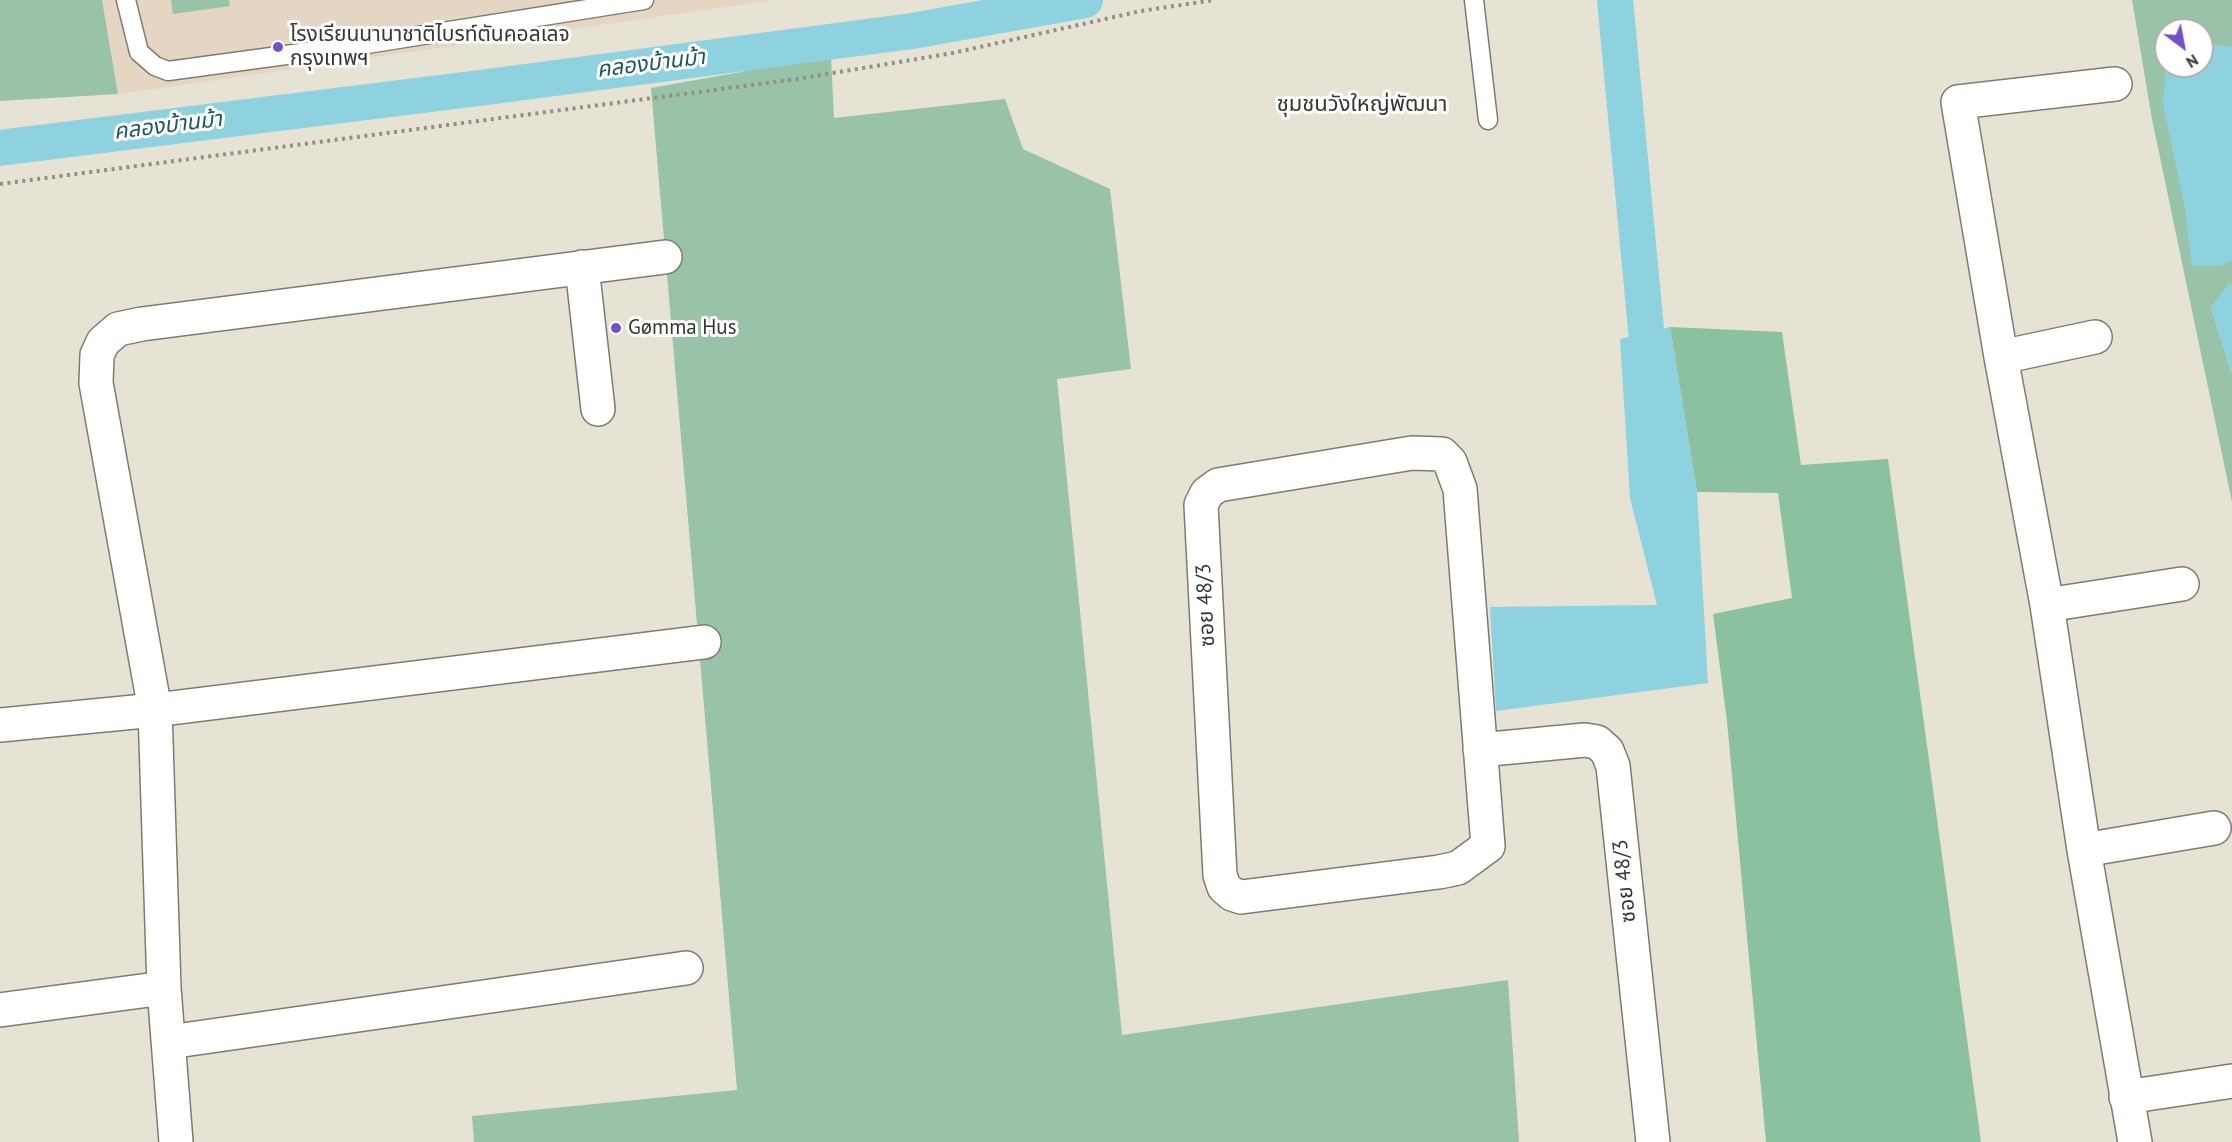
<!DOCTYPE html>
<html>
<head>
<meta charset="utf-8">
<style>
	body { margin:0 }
	#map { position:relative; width:2232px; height:1142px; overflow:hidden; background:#e6e2d4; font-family:"PT Sans",sans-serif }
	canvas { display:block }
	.north { position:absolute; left:2154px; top:18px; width:60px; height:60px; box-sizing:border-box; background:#fff; border:2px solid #afafad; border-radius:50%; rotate:148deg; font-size:16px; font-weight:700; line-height:24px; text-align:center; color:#373631 }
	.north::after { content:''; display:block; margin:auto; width:21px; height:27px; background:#754fc9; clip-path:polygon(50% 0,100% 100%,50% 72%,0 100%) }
</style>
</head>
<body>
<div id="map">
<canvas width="2232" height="1142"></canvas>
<div class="north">N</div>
</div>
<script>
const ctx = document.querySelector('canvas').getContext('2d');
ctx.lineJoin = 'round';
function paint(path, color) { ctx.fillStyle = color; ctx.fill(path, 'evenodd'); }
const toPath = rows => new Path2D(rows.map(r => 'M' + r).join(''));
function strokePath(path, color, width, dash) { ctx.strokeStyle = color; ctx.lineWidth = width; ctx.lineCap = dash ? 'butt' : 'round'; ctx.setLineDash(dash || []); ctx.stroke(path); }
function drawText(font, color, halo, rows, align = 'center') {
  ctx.font = font + ' "PT Sans","Noto Sans Thai",sans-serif'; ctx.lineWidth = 6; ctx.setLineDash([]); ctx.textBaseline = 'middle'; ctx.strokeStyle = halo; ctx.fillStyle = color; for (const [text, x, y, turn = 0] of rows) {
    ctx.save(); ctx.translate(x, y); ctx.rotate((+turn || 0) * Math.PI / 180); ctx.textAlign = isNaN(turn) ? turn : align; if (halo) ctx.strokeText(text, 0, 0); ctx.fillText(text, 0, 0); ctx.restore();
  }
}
paint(toPath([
	[102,0,774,0,118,94]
]), '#e5d5c3');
paint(toPath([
	[0,0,102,0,118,94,0,101],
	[171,0,229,0,230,6,173,14],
	[2132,0,2232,0,2232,284,2229,284,2211,308,2232,374,2232,502,2152,119],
	[2166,30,2202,30,2202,66,2166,66],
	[831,56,834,118,1005,99,1023,149,1110,189,1131,369,1057,379,1122,1035,1508,980,1519,1142,474,1142,472,1116,737,1090,651,88]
]), '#99c3a9');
paint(toPath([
	[1670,327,1782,332,1801,465,1888,459,1981,1142,1766,1142,1727,721,1713,614,1792,598,1778,493,1697,492]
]), '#8bc0a0');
paint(toPath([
	[2211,44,2232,47,2232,260,2222,266,2192,266,2185,209,2163,104,2166,66,2202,66,2202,48],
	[2229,284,2232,284,2232,374,2211,308],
	[1670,327,1697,492,1708,683,1496,711,1490,607,1657,605,1630,498,1620,339]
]), '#8dd2de');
strokePath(toPath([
	[1615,0,1651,382],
	[0,148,487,87,912,31,1085,0]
]), '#8dd2de', 36);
const service = toPath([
	[126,0,139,52,155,66,168,71,367,44,644,0],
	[1474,0,1488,120]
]);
const minor = toPath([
	[2115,84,1958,102,2001,357,2047,605,2084,850,2135,1142],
	[582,267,598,409],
	[2001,357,2095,337],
	[1412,453,1442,454,1450,462,1460,489,1488,846,1458,868,1439,872,1241,897,1232,894,1224,887,1220,875,1201,505,1207,493,1218,485,1412,453],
	[2047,605,2182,584],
	[0,725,155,710,704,642],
	[1480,750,1585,740,1597,742,1607,751,1613,766,1653,1142],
	[2084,850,2214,828],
	[0,1010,164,988],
	[169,1042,686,968],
	[2126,1097,2232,1081],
	[176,1142,164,988,155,710,96,383,97,355,103,342,118,329,142,324,665,257]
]);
strokePath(service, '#7f7c6f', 21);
strokePath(minor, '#7f7c6f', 36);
strokePath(toPath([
	[0,184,797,79,953,53,1141,11,1214,0]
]), '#928f86', 4, [3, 4.5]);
strokePath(service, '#fff', 18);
strokePath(minor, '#fff', 33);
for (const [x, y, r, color] of [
	[278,47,6,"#754fc9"],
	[616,328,6,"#754fc9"]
]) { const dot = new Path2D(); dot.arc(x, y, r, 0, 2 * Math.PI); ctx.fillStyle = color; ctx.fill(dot); strokePath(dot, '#fff', 2); }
drawText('21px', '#373631', '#fff', [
	["โรงเรียนนานาชาติไบรท์ตันคอลเลจ",290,35],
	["กรุงเทพฯ",290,59],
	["Gømma Hus",628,328]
], 'left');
drawText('21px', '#373631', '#fff', [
	["ซอย 48/3",1206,605,-93],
	["ซอย 48/3",1625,881,-96]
]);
drawText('italic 22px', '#1c5760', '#fff', [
	["คลองบ้านม้า",651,64,-7],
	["คลองบ้านม้า",168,126,-7]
]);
drawText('22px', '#373631', '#fff', [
	["ชุมชนวังใหญ่พัฒนา",1362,105]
]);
</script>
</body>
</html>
